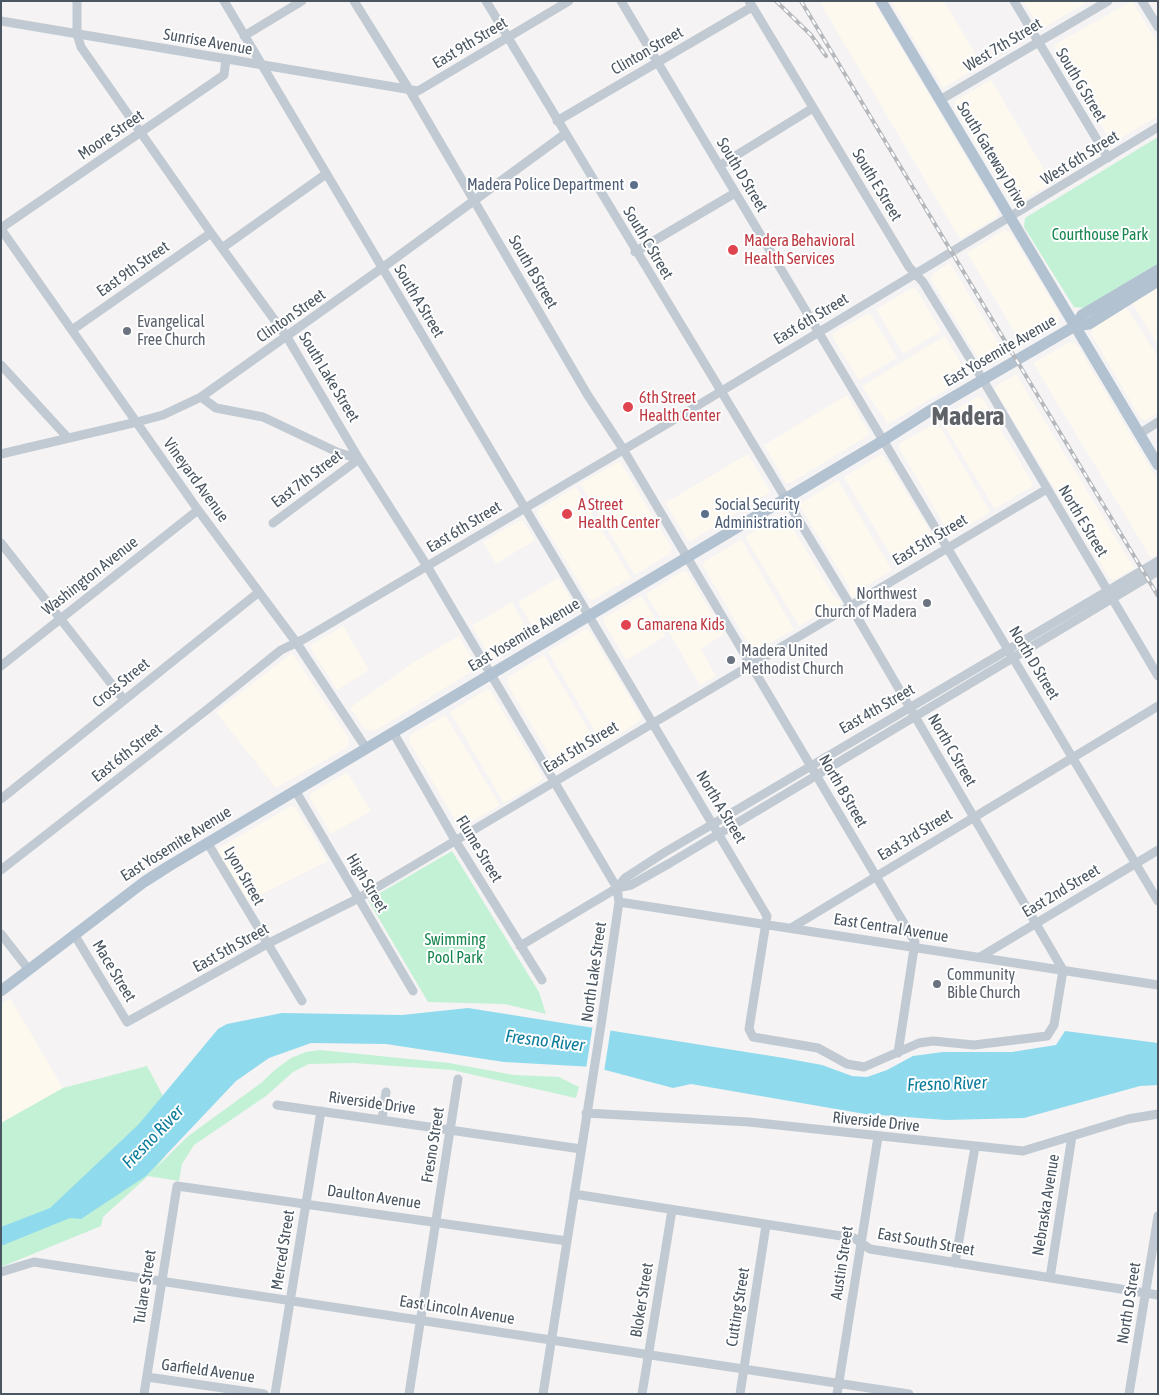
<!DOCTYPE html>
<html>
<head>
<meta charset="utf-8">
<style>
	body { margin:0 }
	#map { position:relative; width:1159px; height:1395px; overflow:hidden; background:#f5f3f3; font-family:"Asap Condensed",sans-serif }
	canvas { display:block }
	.frame { position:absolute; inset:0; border:2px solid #4a5661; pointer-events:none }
</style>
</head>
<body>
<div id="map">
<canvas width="1159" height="1395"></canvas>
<div class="frame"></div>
</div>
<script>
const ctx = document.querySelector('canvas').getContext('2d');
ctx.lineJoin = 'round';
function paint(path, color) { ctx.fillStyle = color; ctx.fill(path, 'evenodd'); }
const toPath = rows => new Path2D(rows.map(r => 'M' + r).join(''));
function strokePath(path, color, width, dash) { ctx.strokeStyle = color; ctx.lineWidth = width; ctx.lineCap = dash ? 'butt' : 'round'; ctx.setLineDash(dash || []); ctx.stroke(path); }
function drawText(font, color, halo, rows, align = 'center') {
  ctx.font = font + ' "Asap Condensed",sans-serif'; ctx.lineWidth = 4; ctx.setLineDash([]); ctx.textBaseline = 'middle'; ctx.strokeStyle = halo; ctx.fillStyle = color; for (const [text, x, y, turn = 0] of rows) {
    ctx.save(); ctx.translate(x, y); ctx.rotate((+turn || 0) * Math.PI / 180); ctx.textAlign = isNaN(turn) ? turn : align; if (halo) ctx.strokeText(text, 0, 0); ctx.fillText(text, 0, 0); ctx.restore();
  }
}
paint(toPath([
	[819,1,873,1,998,211,997,217,960,239],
	[891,1,944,1,982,65,943,88],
	[1023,1,1089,1,1041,29],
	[1132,1,1158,43,1158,116,1112,143,1054,45],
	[991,80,1052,183,1018,203,1011,202,954,107,955,101],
	[1004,230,1010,232,1059,313,1059,320,1055,325,1022,344,967,253],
	[950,263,1005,354,986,365,981,363,931,279,932,274],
	[912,288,916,289,941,331,903,354,876,309],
	[1158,288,1158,345,1132,303],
	[1126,307,1158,357,1158,412,1146,420,1141,419,1091,334,1093,327],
	[870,313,897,358,859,380,833,338,833,333],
	[945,336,967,373,967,377,888,424,862,386],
	[1072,342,1077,345,1158,481,1158,554,1151,558,1033,363,1068,343],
	[1016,374,1134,568,1114,580,1110,579,995,390,996,386],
	[847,395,869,432,869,435,790,483,786,483,764,445],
	[977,397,982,398,1032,482,1032,486,995,509,940,419],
	[937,422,990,512,954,534,949,533,899,448,899,444],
	[748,454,770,491,769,493,691,541,687,539,665,503],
	[880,455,883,455,936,541,935,545,898,567,844,477],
	[618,462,621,463,672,548,671,553,635,575,580,484],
	[838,480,892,570,859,590,854,597,850,596,849,587,800,506,801,503],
	[576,487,631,578,593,600,589,599,537,514,539,509],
	[782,514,785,515,833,595,841,601,840,605,835,608,830,607,799,626,745,537],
	[519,521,523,521,535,540,496,564,483,542],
	[741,539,794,629,757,651,752,650,703,566,704,562],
	[683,571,687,572,724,634,701,649,716,676,700,685,646,594],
	[558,578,576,608,575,611,537,634,518,602],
	[641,596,666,636,626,660,604,623,604,618],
	[512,602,532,638,494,658,490,656,472,626],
	[343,626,369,670,337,690,311,649,311,645],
	[585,629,589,630,641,717,640,721,603,744,548,652],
	[459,636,476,665,474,670,375,731,364,729,350,708,414,662],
	[292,653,348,737,349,743,346,748,276,788,216,712],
	[544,655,598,746,560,769,557,768,507,684,508,677],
	[487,689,490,690,542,776,542,780,504,803,450,712],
	[445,715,500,805,462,827,459,827,409,741,410,735],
	[347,772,371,811,331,834,310,798,310,794],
	[291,806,295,807,328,861,248,901,218,853,219,848],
	[10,998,63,1088,1,1123,1,1004]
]), '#fdf9ef');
paint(toPath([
	[1158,137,1158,264,1084,308,1074,307,1024,227,1025,218],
	[452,851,539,992,546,1014,505,1004,428,1002,368,900],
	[320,1050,449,1063,514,1075,559,1077,579,1087,576,1098,452,1070,353,1063,309,1064,293,1072,266,1096,194,1145,182,1164,179,1181,148,1176,103,1217,101,1226,1,1267,1,1123,63,1088,147,1066,183,1133,156,1168,187,1137,261,1083,276,1069,291,1058,306,1052]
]), '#c3f1d5');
paint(toPath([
	[468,1008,784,1058,822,1065,852,1076,867,1077,887,1070,913,1056,943,1052,1012,1052,1056,1045,1065,1031,1158,1043,1158,1085,1140,1086,1024,1118,946,1120,865,1114,691,1084,673,1088,594,1067,504,1062,386,1044,311,1043,269,1058,236,1081,146,1176,81,1219,70,1218,1,1246,1,1227,50,1208,139,1124,218,1029,227,1024,282,1013,402,1015]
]), '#90daee');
paint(toPath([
	[593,1024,611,1027,604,1072,586,1069]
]), '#f5f3f3');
strokePath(toPath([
	[77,1,77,34,81,47,211,233,287,337,359,459,427,566,617,888,619,902,601,1025,543,1394],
	[224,1,767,916,749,1029,753,1037,818,1048,847,1064,864,1067,919,1043,933,1041,974,1045,1047,1036,1054,1025,1063,970,850,605,486,1],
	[354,1,410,91,587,394,623,449,915,942,898,1053],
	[621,1,1158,901],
	[749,1,909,267,923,282,983,380,1158,676],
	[1014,1,1108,158],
	[1142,1,1158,27],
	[1,21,418,91,569,1],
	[244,36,302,1],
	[940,100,1108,1],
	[557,121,752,7],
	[719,166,813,108],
	[1,228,224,75,226,59],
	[1,229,198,510,296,642,366,748],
	[222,248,326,174],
	[635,252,735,193],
	[72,330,211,233],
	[1,365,68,438],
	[201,397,216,408,263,417,337,452,359,459],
	[1139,434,1158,422],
	[1,454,137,422,163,415,201,397,382,268,565,134],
	[273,523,359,459],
	[1,543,124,700],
	[1,666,198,510],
	[393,732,455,840,542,980],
	[295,790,413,991],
	[1,799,259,592],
	[207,842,302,1001],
	[1,870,209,708,281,650,304,639,672,421,1158,127],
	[617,888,625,878,662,854,1158,561],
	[619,902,1158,985],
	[791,928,1158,706],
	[1,934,29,970],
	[74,934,127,1022,267,944,359,898,1047,489],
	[520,946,617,888,631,885,670,863,1158,571],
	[980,957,1158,850],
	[277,1105,581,1149],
	[586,1113,749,1122,1023,1151,1128,1119,1158,1114],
	[382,1119,386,1092],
	[574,1194,854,1238,870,1249,1158,1295],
	[955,1263,975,1147],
	[1,1272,34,1262,909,1394],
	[1050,1278,1072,1136],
	[147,1377,264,1394],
	[144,1394,177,1186,567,1241],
	[275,1394,321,1111],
	[409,1394,458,1079],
	[642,1394,672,1210],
	[740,1394,766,1225],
	[837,1394,878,1137],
	[1129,1394,1158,1216]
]), '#c1cad2', 9);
strokePath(toPath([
	[881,1,1158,465],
	[1075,326,1082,315,1158,270],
	[1,991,144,882,169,866,884,440,931,410,1075,326,1089,324,1158,281]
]), '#b3c2d1', 11);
const rail = toPath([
	[776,1,811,35,826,56],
	[801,1,1158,596]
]);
strokePath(rail, '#b5b8bd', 4);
strokePath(rail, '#fff', 2, [5.5]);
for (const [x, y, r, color] of [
	[634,185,5,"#5c6f8a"],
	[733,250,6,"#e0444e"],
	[127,331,5,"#6b7280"],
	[628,407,6,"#e0444e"],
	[567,514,6,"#e0444e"],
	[705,514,5,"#5c6f8a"],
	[927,603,5,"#6b7280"],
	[626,625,6,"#e0444e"],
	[731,660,5,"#6b7280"],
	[937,984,5,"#6b7280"]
]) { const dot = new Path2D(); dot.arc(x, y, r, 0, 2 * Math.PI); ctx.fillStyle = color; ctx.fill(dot); strokePath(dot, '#fff', 2); }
drawText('16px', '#4a5661', '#fff', [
	["Sunrise Avenue",208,42,10],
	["East 9th Street",470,43,-31],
	["West 7th Street",1003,45,-31],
	["Clinton Street",647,51,-30],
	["South G Street",1081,85,59],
	["Moore Street",111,135,-34],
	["South Gateway Drive",992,155,59],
	["West 6th Street",1080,158,-32],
	["South D Street",742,175,59],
	["South E Street",877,185,59],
	["South C Street",648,243,59],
	["East 9th Street",133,269,-35],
	["South B Street",533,272,60],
	["South A Street",419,301,59],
	["Clinton Street",291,316,-35],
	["East 6th Street",811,319,-31],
	["East Yosemite Avenue",1000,351,-30],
	["South Lake Street",329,377,59],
	["East 7th Street",307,479,-37],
	["Vineyard Avenue",196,480,54],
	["North E Street",1083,521,59],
	["East 6th Street",464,527,-31],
	["East 5th Street",930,540,-31],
	["Washington Avenue",90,576,-38],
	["East Yosemite Avenue",524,635,-31],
	["North D Street",1034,663,59],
	["Cross Street",121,683,-39],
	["East 4th Street",877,709,-30],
	["East 5th Street",581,747,-31],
	["North C Street",952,750,60],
	["East 6th Street",127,753,-38],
	["North B Street",843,791,60],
	["North A Street",721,807,59],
	["East 3rd Street",915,835,-31],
	["East Yosemite Avenue",176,844,-32],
	["Flume Street",479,849,59],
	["Lyon Street",244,876,60],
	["High Street",367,883,59],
	["East 2nd Street",1061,891,-31],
	["East Central Avenue",891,928,9],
	["East 5th Street",231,948,-29],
	["Mace Street",114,971,59],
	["North Lake Street",594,972,-82],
	["Riverside Drive",372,1103,8],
	["Riverside Drive",876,1122,6],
	["Fresno Street",433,1145,-81],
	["Daulton Avenue",374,1197,8],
	["Nebraska Avenue",1046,1205,-81],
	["East South Street",926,1242,10],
	["Merced Street",283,1250,-81],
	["Austin Street",842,1263,-81],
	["Tulare Street",145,1287,-81],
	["Bloker Street",642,1300,-81],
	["North D Street",1129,1303,-81],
	["Cutting Street",738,1307,-81],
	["East Lincoln Avenue",457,1310,9],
	["Garfield Avenue",208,1371,8]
]);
drawText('16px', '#4e5e75', '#fff', [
	["Madera Police Department",624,185],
	["Social Security",715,505,"left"],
	["Administration",715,523,"left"]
], 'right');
drawText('16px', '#17864f', '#fff', [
	["Courthouse Park",1100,235],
	["Swimming",455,940],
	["Pool Park",455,958]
]);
drawText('16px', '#be3a42', '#fff', [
	["Madera Behavioral",744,241],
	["Health Services",744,259],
	["6th Street",639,398],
	["Health Center",639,416],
	["A Street",578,505],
	["Health Center",578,523],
	["Camarena Kids",637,625]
], 'left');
drawText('16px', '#5b616d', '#fff', [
	["Evangelical",137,322],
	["Free Church",137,340],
	["Northwest",917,594,"right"],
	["Church of Madera",917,612,"right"],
	["Madera United",741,651],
	["Methodist Church",741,669],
	["Community",947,975],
	["Bible Church",947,993]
], 'left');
drawText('italic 18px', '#0c7c9b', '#fff', [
	["Fresno River",545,1041,7],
	["Fresno River",947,1084,-2],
	["Fresno River",153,1137,-46]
]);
drawText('bold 26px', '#5f6368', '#fff', [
	["Madera",968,417]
]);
</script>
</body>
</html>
